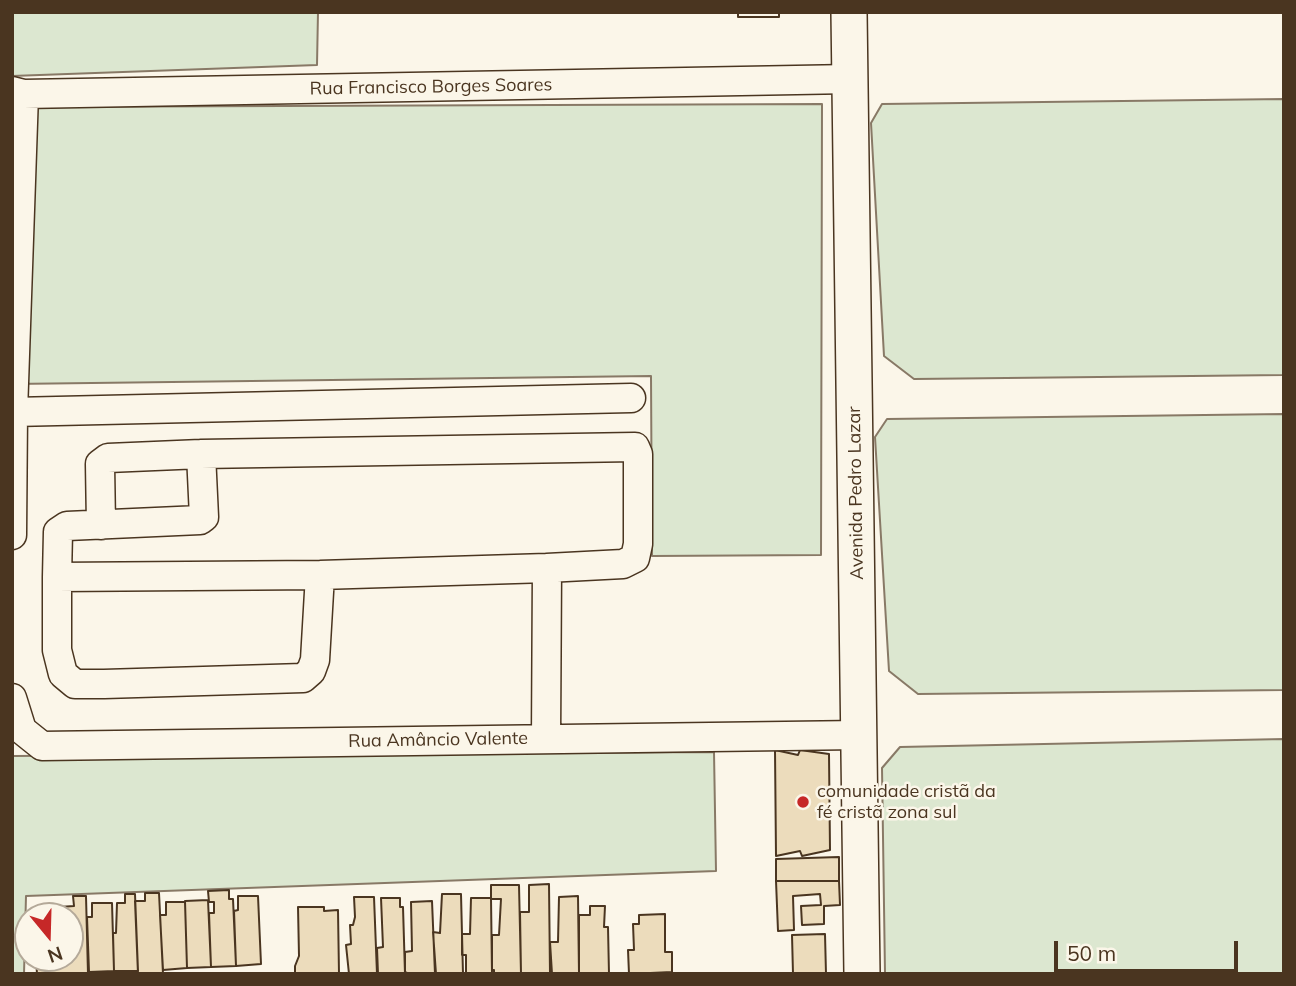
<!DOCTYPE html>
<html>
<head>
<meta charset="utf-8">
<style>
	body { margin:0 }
	#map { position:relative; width:1296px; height:986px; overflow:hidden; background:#fbf6e9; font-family:Mulish,sans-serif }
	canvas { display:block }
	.frame { position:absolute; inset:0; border:14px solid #4a3520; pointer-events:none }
	.north { position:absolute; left:14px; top:902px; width:70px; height:70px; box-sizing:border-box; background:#fbf6e9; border:2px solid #b4a999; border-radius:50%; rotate:161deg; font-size:19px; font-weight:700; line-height:28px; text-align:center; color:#4a3520 }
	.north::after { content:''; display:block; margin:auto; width:24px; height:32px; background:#c62828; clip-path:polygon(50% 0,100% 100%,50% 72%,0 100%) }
	.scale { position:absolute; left:1054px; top:941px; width:184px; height:32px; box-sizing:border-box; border:4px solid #4a3520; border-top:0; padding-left:9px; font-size:21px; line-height:24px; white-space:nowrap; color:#4a3520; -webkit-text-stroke:5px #fbf6e9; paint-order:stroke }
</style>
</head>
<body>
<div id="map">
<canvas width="1296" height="986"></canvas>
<div class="frame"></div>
<div class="north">N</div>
<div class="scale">50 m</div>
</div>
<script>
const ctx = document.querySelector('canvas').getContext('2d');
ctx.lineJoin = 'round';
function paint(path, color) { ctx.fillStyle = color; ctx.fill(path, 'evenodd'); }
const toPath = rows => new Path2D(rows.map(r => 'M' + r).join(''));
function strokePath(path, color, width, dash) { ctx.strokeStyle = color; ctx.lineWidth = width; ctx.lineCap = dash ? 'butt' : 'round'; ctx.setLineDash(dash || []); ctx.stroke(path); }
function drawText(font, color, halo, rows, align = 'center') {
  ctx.font = font + ' Mulish,sans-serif'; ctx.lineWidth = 5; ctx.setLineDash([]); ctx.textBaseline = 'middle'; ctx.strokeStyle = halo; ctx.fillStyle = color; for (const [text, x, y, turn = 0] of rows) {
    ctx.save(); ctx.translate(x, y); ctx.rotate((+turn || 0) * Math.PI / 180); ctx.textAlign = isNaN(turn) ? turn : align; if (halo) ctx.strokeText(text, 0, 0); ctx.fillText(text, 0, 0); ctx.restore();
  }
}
const green = toPath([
	[12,12,318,12,317,65,12,76,12,12],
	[1284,99,1284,375,914,379,884,356,871,123,882,104,1284,99],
	[822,104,821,555,652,556,651,376,12,384,12,107,822,104],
	[1284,414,1284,690,918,694,889,671,875,437,887,419,1284,414],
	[1284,739,1284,974,885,974,882,768,900,747,1284,739],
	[714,752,716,871,26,896,24,974,12,974,12,756,714,752]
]);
paint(green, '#dce7d0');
strokePath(green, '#887966', 2);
const building = toPath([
	[738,12,779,12,779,17,738,17,738,12],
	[738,12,779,12,779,17,738,17,738,12],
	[775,750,798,755,800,750,829,754,830,850,802,856,800,851,776,856,775,750],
	[839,857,839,881,776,881,776,859,839,857],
	[776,881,839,881,840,905,824,906,824,924,802,925,801,906,821,905,820,894,793,896,794,930,778,931,776,881],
	[549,884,550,974,521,974,520,912,529,912,529,885,549,884],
	[491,885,519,885,521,974,494,974,494,970,492,970,492,935,499,935,501,899,491,899,491,885],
	[229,890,229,899,233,899,236,966,211,967,209,913,214,913,214,902,209,902,208,891,229,890],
	[145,893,159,893,163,974,138,974,135,901,145,901,145,893],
	[125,894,135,894,138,971,114,971,113,933,116,933,117,903,125,903,125,894],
	[442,894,461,894,463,974,436,974,433,932,440,933,442,894],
	[73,896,86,896,88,974,37,974,36,958,70,958,70,916,59,916,59,907,74,906,73,896],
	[238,896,258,896,261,964,236,966,234,911,238,910,238,896],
	[578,896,579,974,552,974,550,942,558,942,559,897,578,896],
	[354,897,374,897,377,974,349,974,346,945,351,944,350,925,353,925,355,917,354,897],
	[381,898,400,898,400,907,403,907,405,974,378,974,377,948,383,947,381,898],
	[471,898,491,898,492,974,466,974,466,955,462,955,462,934,470,934,471,898],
	[208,900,211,967,187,968,185,901,208,900],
	[432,901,435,974,409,974,405,972,405,952,412,951,411,902,432,901],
	[166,902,185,902,187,968,163,970,160,915,166,915,166,902],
	[92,903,112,903,114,971,89,972,87,917,92,917,92,903],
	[590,906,605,906,604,927,608,927,609,974,579,974,579,915,590,915,590,906],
	[298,907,324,907,324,911,338,910,339,974,295,974,295,966,299,956,298,907],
	[665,914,665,952,672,952,672,972,629,974,628,950,634,950,633,924,639,924,639,915,665,914],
	[825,934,826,974,793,974,792,935,825,934]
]);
paint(building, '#ecdcbc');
strokePath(building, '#4a3520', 2);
const minor = toPath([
	[12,91,24,94,851,79],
	[13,412,631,398],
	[201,454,204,517,200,520,67,526,58,532,57,577,320,575,547,568,546,739],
	[101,525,100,464,108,458,201,454,635,447,638,454,638,544,635,558,623,564,547,568],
	[12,535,13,412,24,94],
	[57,577,57,650,63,674,75,684,104,684,303,678,311,671,315,660,320,575],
	[12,698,22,730,42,746,859,735]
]);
const major = toPath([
	[849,12,862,974]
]);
strokePath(minor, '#4a3520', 31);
strokePath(major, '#4a3520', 38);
strokePath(minor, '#fbf6e9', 28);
strokePath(major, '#fbf6e9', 35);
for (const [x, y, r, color] of [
	[803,802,7,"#c62828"]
]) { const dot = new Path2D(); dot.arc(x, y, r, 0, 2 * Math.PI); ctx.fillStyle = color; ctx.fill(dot); strokePath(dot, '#fbf6e9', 2.5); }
drawText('18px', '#4a3520', '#fbf6e9', [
	["Rua Francisco Borges Soares",431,87,-1],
	["Avenida Pedro Lazar",856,493,-91],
	["Rua Amâncio Valente",438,740,-1]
]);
drawText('18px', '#4a3520', '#fbf6e9', [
	["comunidade cristã da",817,792],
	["fé cristã zona sul",817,813]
], 'left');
</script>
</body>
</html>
